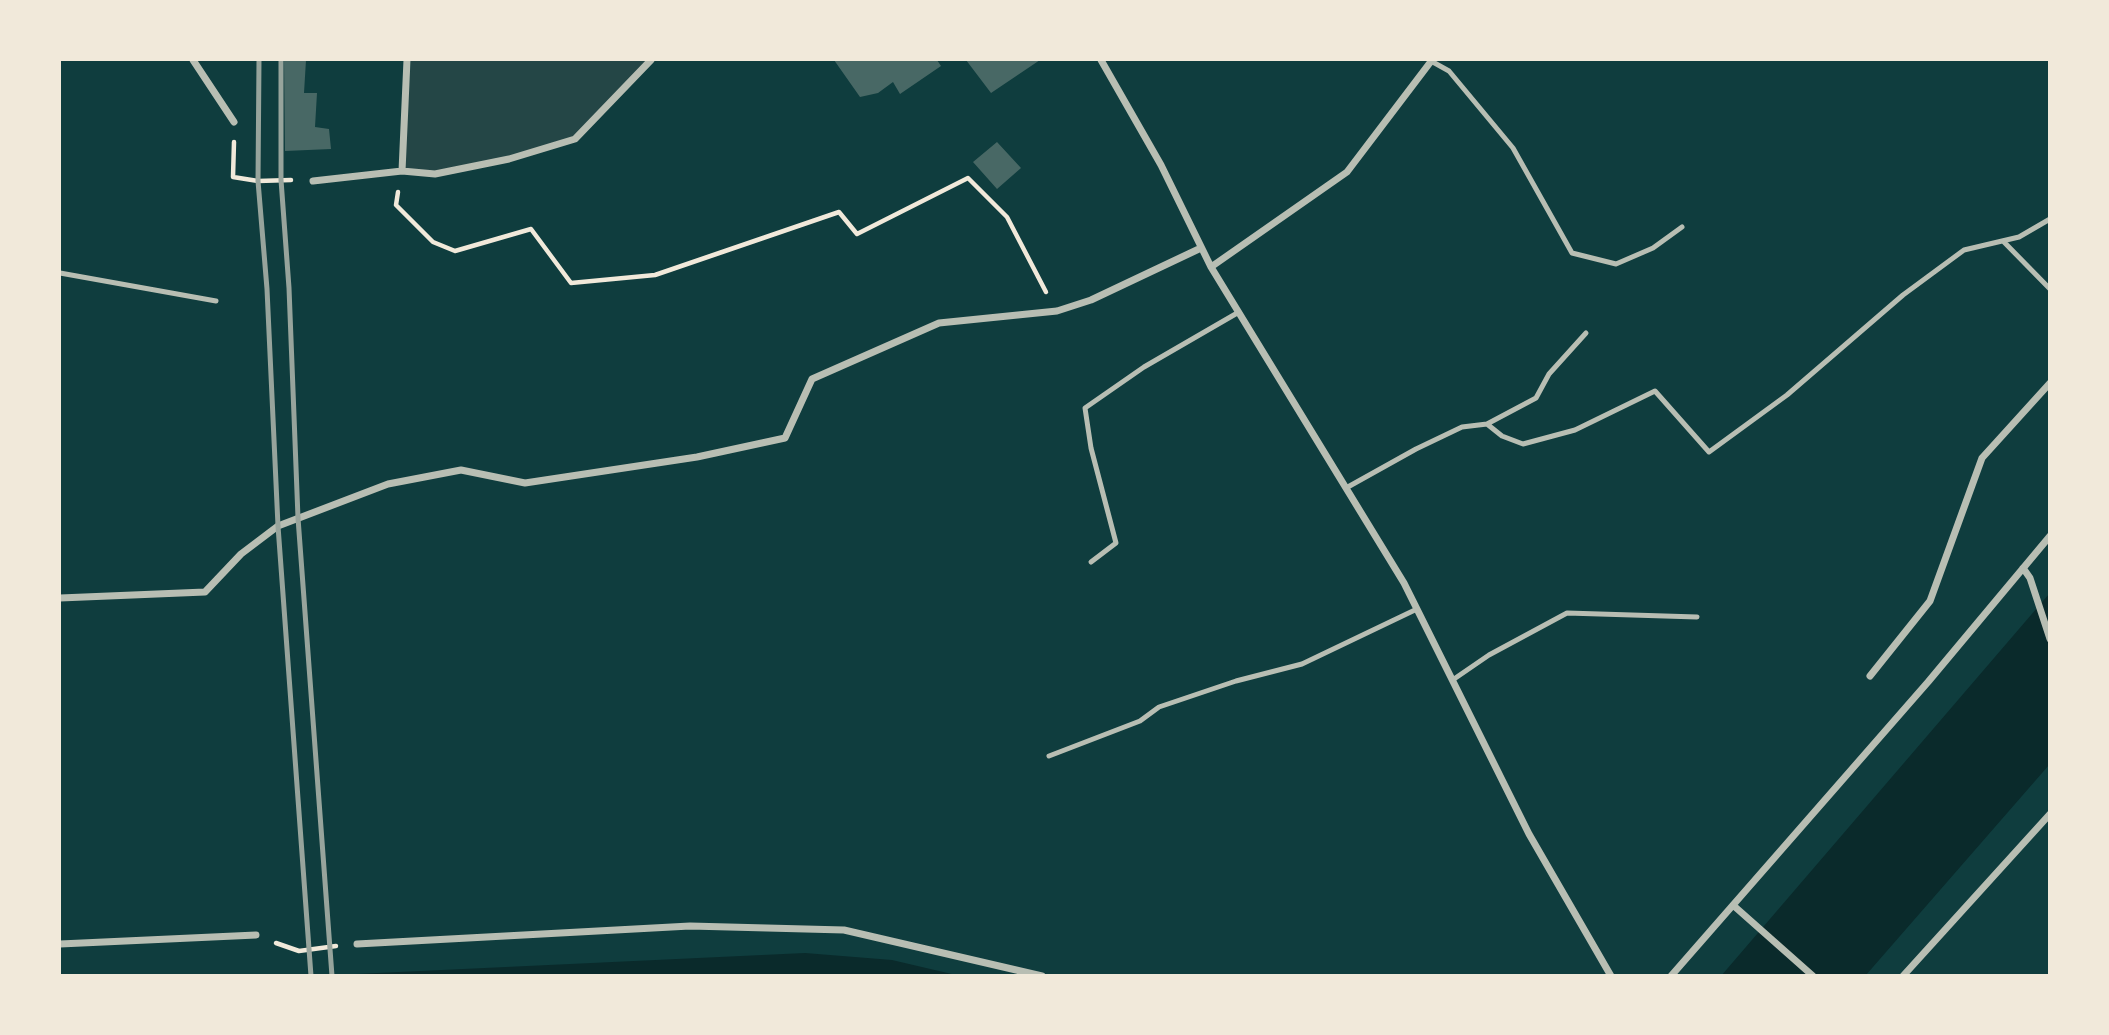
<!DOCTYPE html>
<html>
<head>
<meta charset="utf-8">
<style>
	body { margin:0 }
	#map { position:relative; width:2109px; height:1035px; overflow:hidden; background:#0f3d3e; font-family:"Nunito Sans",sans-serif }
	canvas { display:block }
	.frame { position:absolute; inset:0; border:61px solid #f1e9da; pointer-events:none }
</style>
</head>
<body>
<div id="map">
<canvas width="2109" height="1035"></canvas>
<div class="frame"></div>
</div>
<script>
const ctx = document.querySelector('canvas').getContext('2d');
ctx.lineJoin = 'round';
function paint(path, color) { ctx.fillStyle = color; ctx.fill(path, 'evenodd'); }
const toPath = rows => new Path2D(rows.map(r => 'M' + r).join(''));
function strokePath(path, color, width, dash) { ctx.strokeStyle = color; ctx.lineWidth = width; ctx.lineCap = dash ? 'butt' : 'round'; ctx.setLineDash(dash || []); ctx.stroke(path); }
paint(toPath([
	[411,60,650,60,575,139,509,159,431,173,402,171]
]), '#244646');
paint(toPath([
	[2049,594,2049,765,1866,975,1721,976],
	[805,953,892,960,956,975,335,975]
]), '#0a2a2b');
paint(toPath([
	[284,60,306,60,304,93,317,93,315,127,329,129,331,149,285,151],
	[834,60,937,60,941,66,900,94,893,82,878,93,860,97],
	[966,60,1040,60,991,93],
	[997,142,1021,168,997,189,973,162]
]), '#486865');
strokePath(toPath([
	[234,142,233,177,258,181,291,180],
	[398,192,396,205,433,242,455,251,531,229,571,283,655,275,839,212,857,234,968,178,1007,217,1046,292],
	[276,943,299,951,336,946]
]), '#f1e9da', 4.5);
strokePath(toPath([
	[1431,61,1449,71,1513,148,1572,253,1616,264,1653,248,1682,227],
	[2003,241,2050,289],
	[60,273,216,301],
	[1487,424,1536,398,1549,374,1586,333],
	[1346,488,1416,449,1462,427,1487,424,1502,436,1523,444,1575,430,1655,391,1709,452,1787,395,1903,295,1964,250,2019,237,2050,219],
	[1091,562,1116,543,1091,448,1085,408,1144,367,1239,312],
	[1454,679,1489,655,1567,613,1697,617],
	[1049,756,1140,721,1159,707,1236,681,1302,664,1417,609]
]), '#b8beb3', 5);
strokePath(toPath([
	[193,60,234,122],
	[407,60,402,171,435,174,509,159,575,139,651,60],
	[1101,60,1161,165,1211,267,1404,583,1529,834,1611,976],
	[313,181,402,171],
	[1211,267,1347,172,1432,60],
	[2023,568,2030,578,2050,639],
	[60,598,205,592,241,554,278,526,388,484,461,470,525,483,697,457,785,438,812,379,939,323,1057,311,1091,300,1201,248],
	[1870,676,1930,601,1982,458,2050,383],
	[1734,906,1813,976],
	[60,944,256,935],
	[357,944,690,926,844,930,1042,976],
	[1671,976,1928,682,2050,536],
	[1903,976,2050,814]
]), '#b8beb3', 7);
strokePath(toPath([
	[259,60,258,181,267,289,278,526,311,976],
	[281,60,281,180,289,288,298,518,332,976]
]), '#97a49c', 5);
</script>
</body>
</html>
